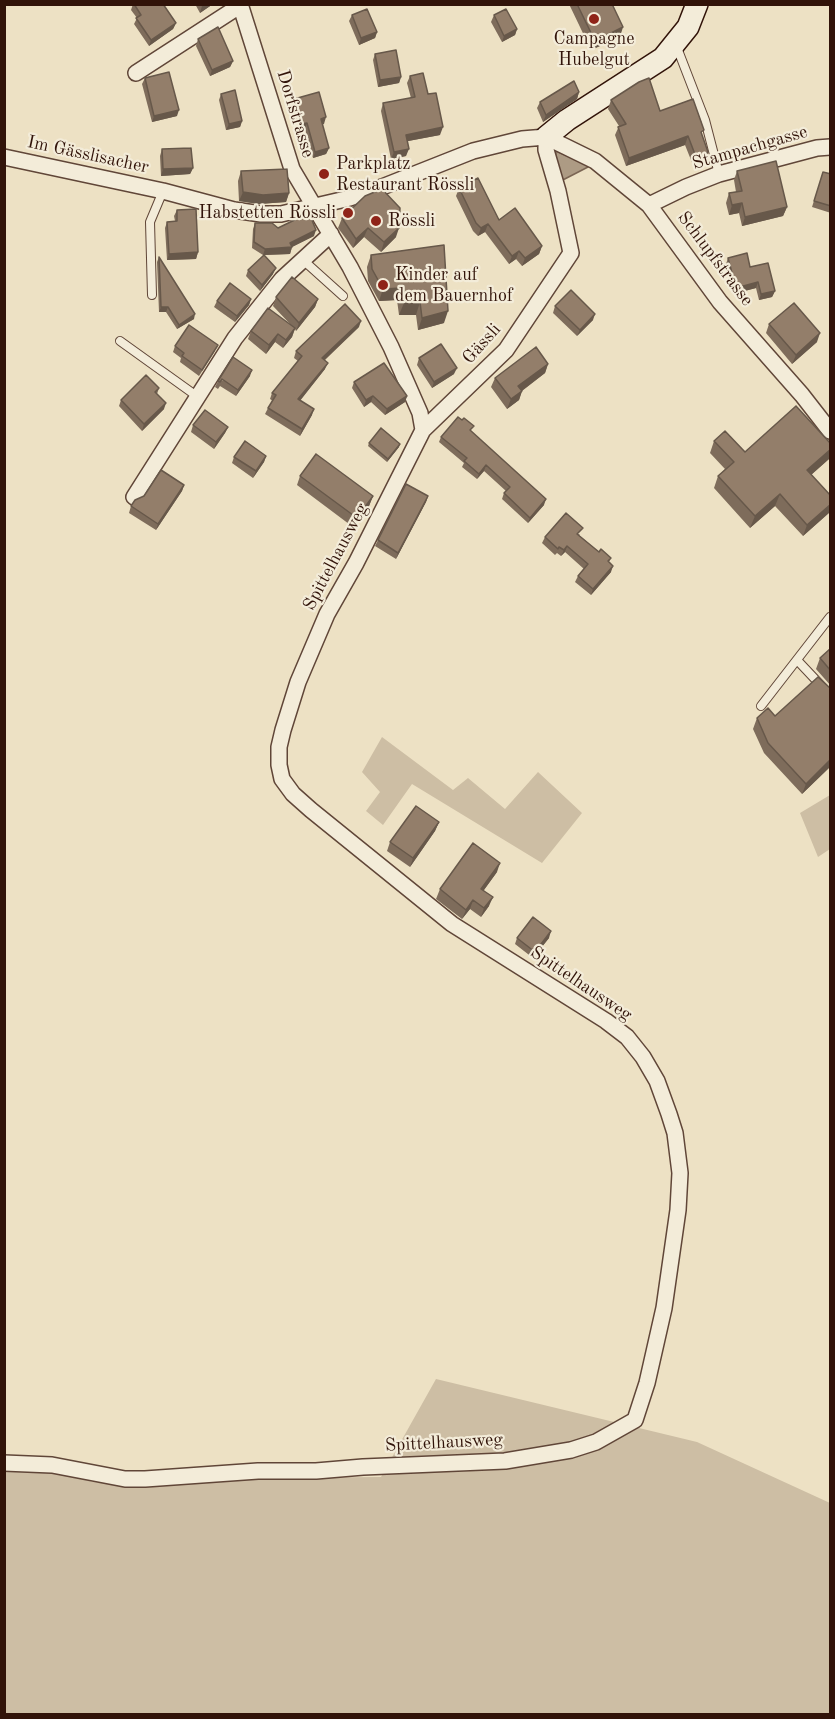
<!DOCTYPE html>
<html>
<head>
<meta charset="utf-8">
<style>
	body { margin:0 }
	#map { position:relative; width:835px; height:1719px; overflow:hidden; background:#ede1c4; font-family:"Old Standard TT",serif }
	canvas { display:block }
	.frame { position:absolute; inset:0; border:6px solid #311309; pointer-events:none }
</style>
</head>
<body>
<div id="map">
<canvas width="835" height="1719"></canvas>
<div class="frame"></div>
</div>
<script>
const ctx = document.querySelector('canvas').getContext('2d');
ctx.lineJoin = 'round';
function paint(path, color) { ctx.fillStyle = color; ctx.fill(path, 'evenodd'); }
const toPath = rows => new Path2D(rows.map(r => 'M' + r).join(''));
function strokePath(path, color, width, dash) { ctx.strokeStyle = color; ctx.lineWidth = width; ctx.lineCap = dash ? 'butt' : 'round'; ctx.setLineDash(dash || []); ctx.stroke(path); }
function drawText(font, color, halo, rows, align = 'center') {
  ctx.font = font + ' "Old Standard TT",serif'; ctx.lineWidth = 4.5; ctx.setLineDash([]); ctx.textBaseline = 'middle'; ctx.strokeStyle = halo; ctx.fillStyle = color; for (const [text, x, y, turn = 0] of rows) {
    ctx.save(); ctx.translate(x, y); ctx.rotate((+turn || 0) * Math.PI / 180); ctx.textAlign = isNaN(turn) ? turn : align; if (halo) ctx.strokeText(text, 0, 0); ctx.fillText(text, 0, 0); ctx.restore();
  }
}
paint(toPath([
	[382,737,453,790,468,778,505,809,538,772,582,813,542,863,412,784,383,825,366,811,380,792,362,772],
	[830,795,830,849,818,857,800,813],
	[436,1379,697,1442,830,1503,830,1714,5,1714,4,1468,39,1468,93,1482,138,1485,241,1478,381,1477]
]), '#cdbea4');
const water = toPath([
	[556,151,588,165,588,167,557,183,554,168,556,151]
]);
paint(water, '#ad9b84');
strokePath(water, '#7b6553', 1.5);
const lane = toPath([
	[676,45,705,120,719,174],
	[303,260,343,296],
	[152,295,150,222,163,191],
	[120,341,198,397],
	[797,660,830,695],
	[761,706,830,617]
]);
const street = toPath([
	[136,73,241,5],
	[4,157,163,191,234,210,261,214,281,214,350,198,382,187,473,151,522,139,546,137,595,161,649,205,720,302,802,395,830,431],
	[649,205,686,187,719,174,817,148,830,147],
	[423,430,506,350,571,253,558,191,546,150,546,137],
	[134,497,235,338,282,279,331,234],
	[4,1463,52,1465,125,1479,145,1479,258,1471,316,1471,363,1467,505,1461,571,1450,596,1442,635,1420,647,1383,664,1308,678,1210,680,1173,675,1133,669,1114,657,1081,643,1057,627,1037,606,1021,452,924,311,810,293,794,282,779,279,765,279,747,283,730,298,682,327,614,356,563,423,430,420,413,391,347,350,267,292,169,240,4]
]);
const secondary = toPath([
	[546,137,567,120,663,58,688,27,697,4]
]);
strokePath(lane, '#604638', 10);
strokePath(street, '#604638', 18);
strokePath(secondary, '#311309', 24);
strokePath(lane, '#f3ecd9', 8);
strokePath(street, '#f3ecd9', 15);
strokePath(secondary, '#f3ecd9', 21);
paint(toPath([
	[133,4,163,4,176,23,173,29,149,46,134,24,137,18,131,10],
	[195,4,213,4,200,13],
	[569,4,612,4,620,37,591,50],
	[352,15,377,32,375,38,359,45,349,21],
	[494,15,517,29,515,35,502,42,491,22],
	[198,39,233,61,230,67,210,76,196,46],
	[375,54,401,77,399,83,378,87,373,60],
	[410,76,428,94,440,135,408,141,406,156,391,159,381,111,383,103,411,98,407,83],
	[145,78,177,116,152,122,142,84],
	[579,92,577,99,543,122,537,108,540,102],
	[221,94,242,121,240,127,226,130,219,100],
	[294,99,324,124,322,124,329,148,326,154,313,158,305,129,299,130,292,105],
	[611,100,702,136,708,152,705,161,693,165,685,145,626,166,615,135,619,126,608,109],
	[162,149,193,168,190,174,161,176,160,156],
	[241,171,289,193,286,202,259,204,239,201,238,181],
	[737,171,787,207,783,216,742,226,739,213,729,215,726,203,729,193,736,192,734,180],
	[823,172,831,174,831,213,812,207],
	[459,188,499,220,542,246,539,254,522,266,516,259,509,264,485,232,478,236,473,231,456,196],
	[177,210,198,252,196,259,167,260,165,228,167,222,175,221,174,216],
	[342,218,396,237,381,252,364,237,353,248,338,228],
	[255,223,278,228,314,236,292,247,290,254,263,255,252,248,253,229],
	[371,255,444,323,418,330,416,315,399,315,397,300,379,301,368,281,367,267],
	[159,257,194,319,177,329,166,312,159,312,157,262],
	[728,258,750,267,775,291,772,297,759,300,756,288,733,294,726,264],
	[248,270,273,274,260,291,246,276],
	[276,297,318,299,315,307,296,331,295,329,292,337,283,348,275,342,266,354,248,339,251,331,291,325,273,306],
	[251,299,249,305,235,322,214,307,217,301],
	[555,306,593,320,577,336,553,313],
	[769,324,817,342,792,364,766,333],
	[359,327,325,360,325,369,300,400,312,415,300,436,265,414,268,408,273,401,270,399,272,393,298,361,294,358,296,351],
	[175,346,215,351,199,376,180,362,181,358,173,352],
	[419,358,454,374,432,388,417,365],
	[548,364,545,373,522,391,519,400,507,409,491,387,495,378],
	[250,376,236,396,220,386,218,389,215,387,218,381],
	[354,382,407,396,405,402,385,415,371,402,364,407,352,388],
	[159,388,157,394,164,409,142,431,119,406,121,400],
	[462,420,472,432,544,505,528,523,502,499,504,493,506,491,484,471,477,479,462,467,464,463,439,442,441,437],
	[193,425,228,427,225,433,214,449,191,432],
	[714,441,745,452,831,444,831,455,829,459,811,475,831,496,830,512,803,536,775,506,750,528,714,488,718,476,725,469,710,453],
	[369,443,399,447,387,462,368,446],
	[266,456,264,462,253,478,232,463,234,457],
	[300,476,373,496,369,506,353,527,297,485],
	[184,485,182,491,156,530,129,513,131,506],
	[428,496,426,502,396,559,375,546,378,540],
	[580,534,579,535,599,552,611,558,609,562,611,572,591,595,575,582,578,576,584,569,565,552,561,556,557,553,555,555,542,543,545,537],
	[831,648,831,686,816,669,820,658],
	[757,718,831,766,802,794,764,753,753,729],
	[439,822,435,831,410,867,387,851,390,842],
	[497,872,484,890,489,906,481,917,470,909,462,919,436,899,440,889],
	[517,938,549,938,533,958,515,944]
]), '#7e6c5b');
paint(toPath([
	[205,4,213,4,200,13,202,6],
	[176,23,173,29,149,46,151,40],
	[623,27,620,37,591,50,595,41],
	[517,29,515,35,502,42,504,36],
	[377,32,375,38,359,45,361,38],
	[233,61,230,67,210,76,212,70],
	[401,77,399,83,378,87,380,80],
	[579,92,577,99,543,122,546,115],
	[179,110,177,116,152,122,154,116],
	[326,117,324,124,319,125,321,119],
	[242,121,240,127,226,130,229,124],
	[307,123,305,129,299,130,301,124],
	[443,127,440,135,403,142,406,135],
	[688,136,685,145,626,166,629,158],
	[329,148,326,154,313,158,315,152],
	[409,149,406,156,391,159,394,152],
	[708,152,705,161,693,165,696,157],
	[193,168,190,174,161,176,163,169],
	[243,192,289,193,286,202,259,204,239,201],
	[742,203,739,213,729,215,732,205],
	[787,207,783,216,742,226,745,217],
	[488,224,485,232,478,236,481,228],
	[368,228,364,237,353,248,356,239],
	[399,228,396,237,381,252,384,242],
	[316,230,314,236,290,248,292,247,290,254,263,255,265,249,290,243],
	[542,246,539,254,522,266,525,258],
	[519,251,516,259,509,264,512,256],
	[198,252,196,259,167,260,169,254],
	[276,268,273,274,260,291,262,285],
	[758,282,756,288,733,294,736,288],
	[402,288,397,300,379,301,383,289],
	[775,291,772,297,759,300,761,294],
	[251,299,249,305,235,322,237,316],
	[318,299,315,307,296,331,299,323],
	[420,302,416,315,399,315,404,303],
	[161,307,168,307,166,312,159,312],
	[448,311,444,323,418,330,422,318],
	[195,314,194,319,177,329,179,325],
	[595,314,593,320,577,336,580,330],
	[361,321,359,327,320,364,322,358],
	[295,328,292,337,283,348,286,340],
	[820,333,817,342,792,364,796,355],
	[278,334,275,342,266,354,269,345],
	[328,363,325,369,296,406,298,399],
	[548,364,545,373,515,396,518,386],
	[457,368,454,374,432,388,434,382],
	[252,370,250,376,236,396,238,390],
	[522,391,519,400,507,409,511,399],
	[373,396,371,402,364,407,366,400],
	[407,396,405,402,385,415,387,409],
	[166,403,164,409,142,431,144,424],
	[314,409,312,415,300,436,302,429],
	[228,427,225,433,214,449,216,442],
	[400,444,399,447,387,462,388,459],
	[831,449,831,455,829,459,803,482,807,470],
	[266,456,264,462,253,478,256,471],
	[486,465,484,471,477,479,479,474],
	[184,485,182,491,156,530,158,524],
	[780,494,775,506,750,528,755,516],
	[373,496,369,506,353,527,357,518],
	[428,496,426,502,396,559,398,553],
	[546,499,544,505,528,523,530,518],
	[831,504,830,512,803,536,807,525],
	[567,546,565,552,561,556,564,550],
	[613,566,611,572,591,595,593,589],
	[831,759,831,766,802,794,806,784],
	[439,822,435,831,410,867,413,858],
	[500,863,497,872,478,898,481,889],
	[493,897,489,906,481,917,484,908],
	[473,900,470,909,462,919,466,910],
	[551,931,549,938,533,958,535,952]
]), '#67584a');
const building = toPath([
	[134,4,163,4,176,23,151,40,136,18,141,15,134,4],
	[577,4,612,4,623,27,595,41,577,4],
	[367,9,377,32,361,38,352,15,367,9],
	[506,9,517,29,504,36,494,15,506,9],
	[218,27,233,61,212,70,198,39,218,27],
	[396,50,401,77,380,80,375,54,396,50],
	[169,72,179,110,154,116,145,78,169,72],
	[423,73,428,94,436,93,443,127,406,135,409,149,394,152,383,103,415,97,410,76,423,73],
	[649,78,660,111,693,99,704,130,701,132,708,152,696,157,688,136,629,158,618,127,626,124,611,100,639,82,649,78],
	[574,81,579,92,546,115,540,102,574,81],
	[235,90,242,121,229,124,221,94,235,90],
	[319,92,326,117,321,119,329,148,315,152,307,123,301,124,294,99,319,92],
	[191,148,193,168,163,169,162,149,191,148],
	[776,161,787,207,745,217,742,203,732,205,729,193,742,191,737,171,776,161],
	[287,169,289,193,263,195,243,192,241,171,287,169],
	[823,172,831,174,831,206,814,201,823,172],
	[478,178,499,220,515,208,542,246,525,258,519,251,512,256,488,224,481,228,476,223,459,188,478,178],
	[382,189,400,208,399,228,384,242,368,228,356,239,342,218,365,196,382,189],
	[196,209,198,252,169,254,167,222,177,221,177,210,196,209],
	[309,213,316,230,290,243,292,247,265,249,254,242,255,223,272,223,278,228,309,213],
	[444,245,448,311,422,318,420,302,404,303,402,288,383,289,372,269,371,255,444,245],
	[747,253,750,267,768,263,775,291,761,294,758,282,736,288,728,258,747,253],
	[264,255,276,268,262,285,248,270,264,255],
	[159,257,195,314,179,325,168,307,161,307,159,257],
	[292,277,318,299,299,323,276,297,292,277],
	[230,283,251,299,237,316,217,301,230,283],
	[571,290,595,314,580,330,555,306,571,290],
	[794,303,820,333,796,355,769,324,794,303],
	[345,304,361,321,322,358,328,363,298,399,314,409,302,429,268,408,276,395,272,393,302,356,296,351,345,304],
	[268,308,295,328,286,340,278,334,269,345,251,331,268,308],
	[189,325,218,345,202,370,182,356,184,353,175,346,189,325],
	[441,344,457,368,434,382,419,358,441,344],
	[536,347,548,364,518,386,522,391,511,399,495,378,536,347],
	[233,357,252,370,238,390,222,379,220,382,218,381,233,357],
	[384,363,407,396,387,409,373,396,366,400,354,382,384,363],
	[146,375,159,388,155,392,166,403,144,424,121,400,146,375],
	[796,406,831,444,831,449,807,470,831,496,831,504,807,525,780,494,755,516,718,476,734,462,714,441,725,431,745,452,796,406],
	[205,410,228,427,216,442,193,425,205,410],
	[458,417,462,420,464,418,474,426,470,430,546,499,530,518,504,493,510,487,486,465,479,474,464,461,467,458,441,437,458,417],
	[381,428,400,444,388,459,369,443,381,428],
	[245,441,266,456,256,471,234,457,245,441],
	[316,454,373,496,357,518,300,476,316,454],
	[161,470,184,485,158,524,131,506,135,500,144,496,161,470],
	[406,484,428,496,398,553,378,540,406,484],
	[566,513,583,528,577,534,599,552,601,549,611,558,608,561,613,566,593,589,578,576,588,564,567,546,564,550,559,547,558,549,545,537,566,513],
	[831,648,831,671,820,658,831,648],
	[818,677,831,689,831,759,806,784,768,743,757,718,768,708,775,716,818,677],
	[416,806,439,822,413,858,390,842,416,806],
	[473,843,500,863,481,889,493,897,484,908,473,900,466,910,440,889,473,843],
	[533,917,551,931,535,952,517,938,533,917]
]);
paint(building, '#937e6a');
strokePath(building, '#67584a', 1.5);
for (const [x, y, r, color] of [
	[594,19,6,"#8f2418"],
	[324,174,6,"#8f2418"],
	[348,213,6,"#8f2418"],
	[376,221,6,"#8f2418"],
	[383,285,6,"#8f2418"]
]) { const dot = new Path2D(); dot.arc(x, y, r, 0, 2 * Math.PI); ctx.fillStyle = color; ctx.fill(dot); strokePath(dot, '#f3ecd9', 2); }
drawText('18px', '#311309', '#f3ecd9', [
	["Campagne",594,39,"center"],
	["Hubelgut",594,60,"center"],
	["Parkplatz",336,164],
	["Restaurant Rössli",336,185],
	["Habstetten Rössli",336,213,"right"],
	["Rössli",388,221],
	["Kinder auf",395,275],
	["dem Bauernhof",395,296]
], 'left');
drawText('18px', '#311309', '#f3ecd9', [
	["Dorfstrasse",295,114,73],
	["Stampachgasse",750,148,-16],
	["Im Gässlisacher",88,155,12],
	["Schlupfstrasse",715,259,53],
	["Gässli",482,344,-48],
	["Spittelhausweg",336,557,-62],
	["Spittelhausweg",581,984,34],
	["Spittelhausweg",444,1443,-3]
]);
</script>
</body>
</html>
